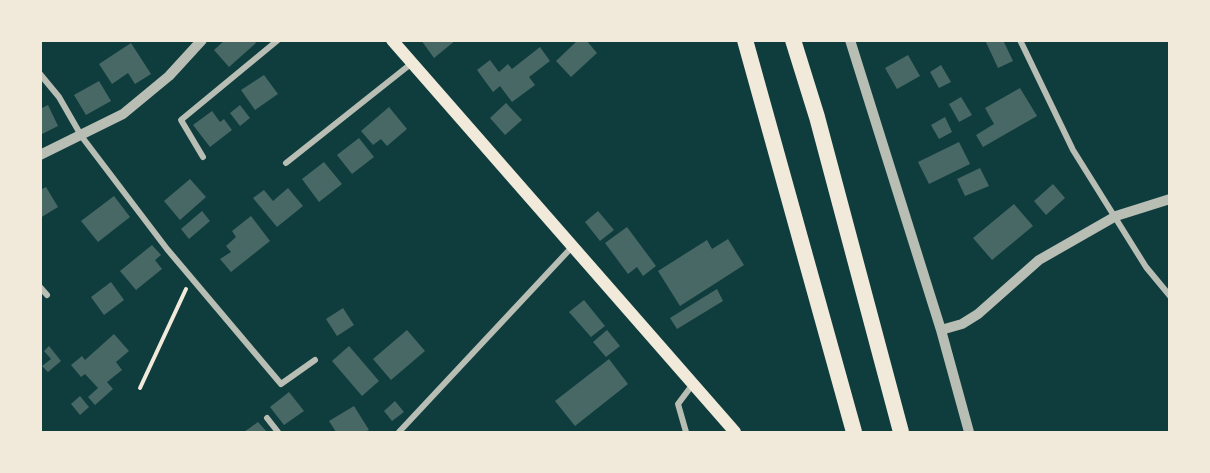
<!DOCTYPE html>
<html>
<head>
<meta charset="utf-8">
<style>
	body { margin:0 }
	#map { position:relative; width:1210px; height:473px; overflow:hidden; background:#0f3d3e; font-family:"Exo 2",sans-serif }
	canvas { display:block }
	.frame { position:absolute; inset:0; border:42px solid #f1e9da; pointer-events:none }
</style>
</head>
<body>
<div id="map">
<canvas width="1210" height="473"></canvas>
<div class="frame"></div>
</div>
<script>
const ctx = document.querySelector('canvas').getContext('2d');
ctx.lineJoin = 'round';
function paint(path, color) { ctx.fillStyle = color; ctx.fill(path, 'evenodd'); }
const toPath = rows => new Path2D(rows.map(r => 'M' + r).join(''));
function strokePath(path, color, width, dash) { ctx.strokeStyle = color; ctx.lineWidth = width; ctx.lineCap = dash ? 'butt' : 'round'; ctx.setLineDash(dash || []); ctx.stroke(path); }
paint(toPath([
	[225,40,254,40,256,43,229,67,214,50],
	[421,40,456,40,434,58],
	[578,40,586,40,597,53,571,77,556,61],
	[985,40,1003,40,1013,61,998,68],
	[131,43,151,74,135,84,128,73,112,84,99,64],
	[540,47,550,61,529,77,535,85,512,102,500,86,493,92,477,70,490,60,499,72,508,64,512,69],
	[908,55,920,76,897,89,885,68],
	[941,65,951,82,939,88,930,72],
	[264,75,278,94,255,110,241,90],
	[99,81,111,101,86,115,74,95],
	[1020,88,1037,116,983,147,976,135,994,124,985,108],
	[961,97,972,115,959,122,949,104],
	[506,103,522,120,505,135,490,118],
	[48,105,58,126,40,135,40,109],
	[240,105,250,118,240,126,230,113],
	[389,107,407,129,387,146,381,139,373,145,361,131],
	[212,111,220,122,224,119,232,130,210,147,193,125],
	[945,117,952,132,939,139,931,125],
	[359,138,374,157,352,174,337,155],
	[959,142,970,164,929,184,918,162],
	[324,162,342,184,319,202,302,179],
	[980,168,989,186,965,196,957,179],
	[190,179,206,197,180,220,164,201],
	[1053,184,1065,198,1046,215,1034,201],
	[46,187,58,207,40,218,40,190],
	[288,188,303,206,277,227,253,198,264,190,273,201],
	[114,196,130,217,98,242,81,221],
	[1014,204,1033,226,992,260,973,238],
	[202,211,210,221,189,239,181,229],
	[598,211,614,230,600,241,585,222],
	[251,216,270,241,231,272,220,259,231,252,226,246,236,237,232,231],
	[627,227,656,266,643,276,637,267,628,274,605,243],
	[728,239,744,265,680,306,658,271,707,240,712,249],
	[152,245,161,255,155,260,162,269,136,290,120,271],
	[111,282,124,300,104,315,91,297],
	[717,289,723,301,677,329,670,318],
	[584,300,605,326,591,337,569,312],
	[343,308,354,325,337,336,326,319],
	[407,330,425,351,391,380,373,359],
	[607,330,620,346,606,357,593,342],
	[114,334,129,351,116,362,122,370,107,382,113,389,95,405,88,397,98,388,85,374,81,377,71,365,82,356,85,360],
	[49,346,61,361,48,372,42,366,51,359,44,351],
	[349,346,379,381,362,396,332,361],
	[609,359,628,384,575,426,555,401],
	[289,392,304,411,284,425,270,407],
	[80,396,89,407,80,415,71,404],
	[395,401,404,412,392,421,384,411],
	[354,406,369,430,364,432,336,432,329,421],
	[258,422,267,432,244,432]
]), '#486865');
strokePath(toPath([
	[140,388,186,289]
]), '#f1e9da', 4);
strokePath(toPath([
	[1020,40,1073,150,1146,267,1170,296],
	[40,74,59,97,82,137,167,249,281,384,315,360],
	[203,157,181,120,278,40],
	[286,163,412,63],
	[40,287,47,295],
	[267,418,278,432],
	[399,432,572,247],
	[686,432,678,404,693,384]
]), '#b8beb3', 6);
strokePath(toPath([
	[850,40,941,330,969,432],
	[40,155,123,114,169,76,202,40],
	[941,330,962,324,978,314,1039,260,1116,216,1170,199]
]), '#b8beb3', 10);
strokePath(toPath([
	[392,40,735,432]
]), '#f1e9da', 12);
strokePath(toPath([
	[745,40,854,432],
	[793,40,817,117,901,432]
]), '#f1e9da', 16);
</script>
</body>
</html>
